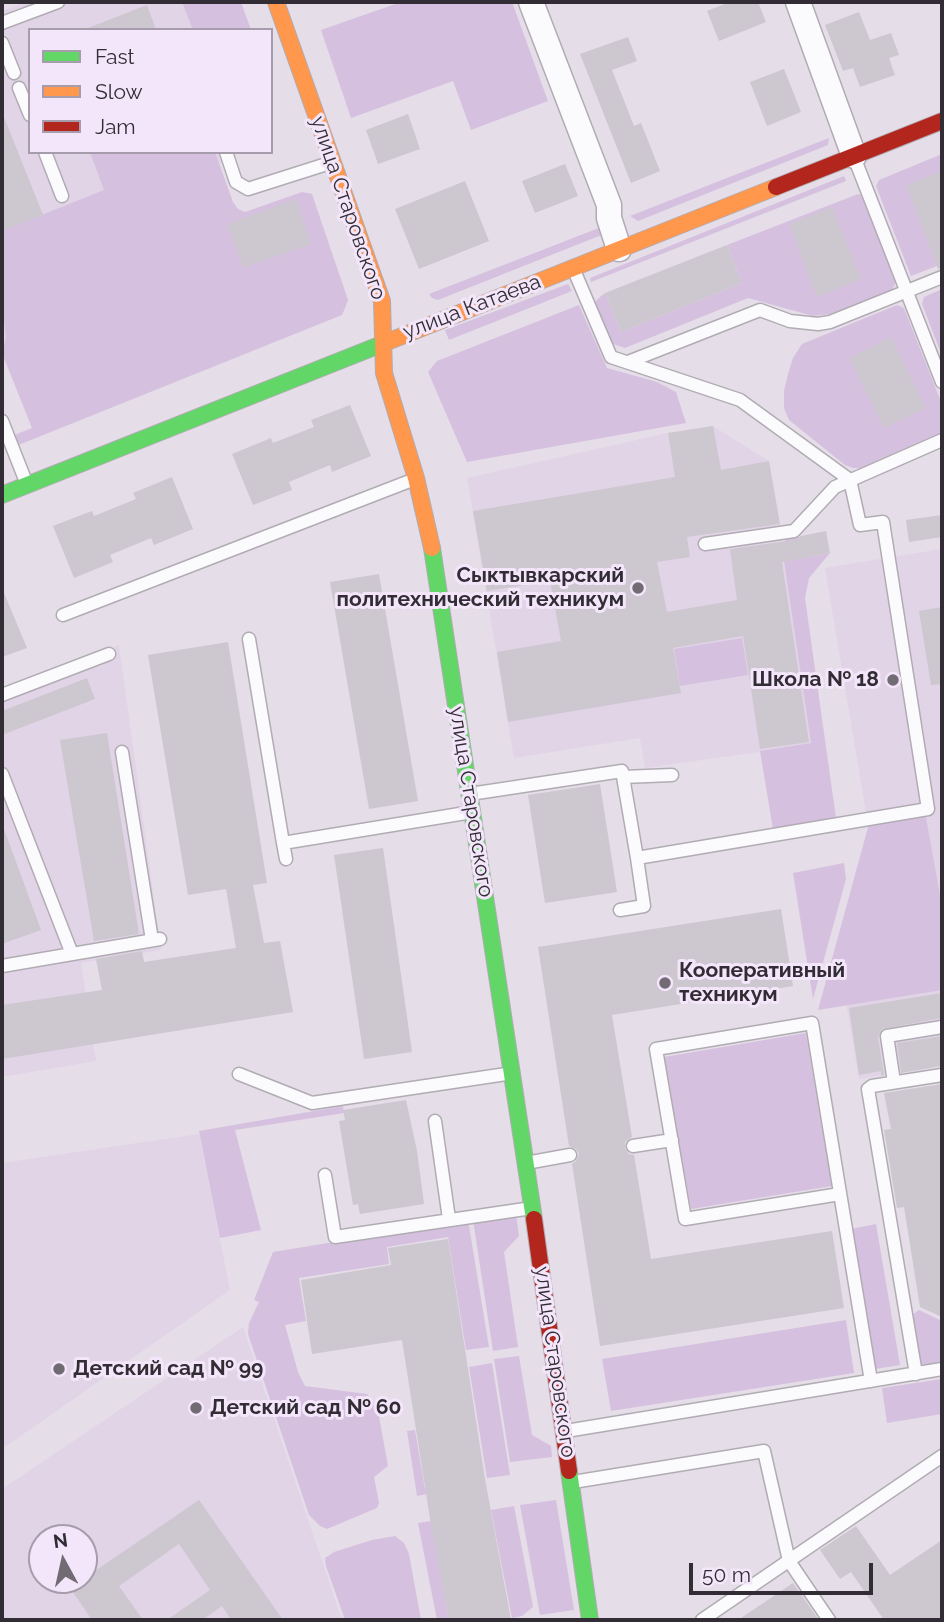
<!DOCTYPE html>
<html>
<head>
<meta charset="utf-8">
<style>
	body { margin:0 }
	#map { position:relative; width:944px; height:1622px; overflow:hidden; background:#e5dde8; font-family:Raleway,sans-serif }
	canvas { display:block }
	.frame { position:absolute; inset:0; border:4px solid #322d34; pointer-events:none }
	.legend { position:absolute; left:28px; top:28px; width:245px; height:126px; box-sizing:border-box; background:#f4e6fa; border:2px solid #a69cab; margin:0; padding:9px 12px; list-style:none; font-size:21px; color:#322d34 }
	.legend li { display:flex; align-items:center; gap:14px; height:35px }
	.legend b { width:35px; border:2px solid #a69cab }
	.north { position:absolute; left:28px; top:1524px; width:70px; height:70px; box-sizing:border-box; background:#f4e6fa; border:2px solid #a69cab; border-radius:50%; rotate:352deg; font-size:19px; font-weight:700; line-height:28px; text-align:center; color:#322d34 }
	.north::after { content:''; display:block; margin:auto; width:24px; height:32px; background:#716b73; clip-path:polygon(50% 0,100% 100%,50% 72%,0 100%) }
	.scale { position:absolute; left:689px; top:1563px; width:184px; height:32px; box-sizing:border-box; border:4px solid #322d34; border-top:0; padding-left:9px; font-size:21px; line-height:24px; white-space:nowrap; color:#322d34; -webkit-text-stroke:5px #f4e6fa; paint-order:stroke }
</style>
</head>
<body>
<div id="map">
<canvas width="944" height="1622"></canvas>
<div class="frame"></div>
<ul class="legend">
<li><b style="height:9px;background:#63d668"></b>Fast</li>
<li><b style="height:9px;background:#ff974d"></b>Slow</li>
<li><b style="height:9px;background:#b3261e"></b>Jam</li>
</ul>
<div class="north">N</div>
<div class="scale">50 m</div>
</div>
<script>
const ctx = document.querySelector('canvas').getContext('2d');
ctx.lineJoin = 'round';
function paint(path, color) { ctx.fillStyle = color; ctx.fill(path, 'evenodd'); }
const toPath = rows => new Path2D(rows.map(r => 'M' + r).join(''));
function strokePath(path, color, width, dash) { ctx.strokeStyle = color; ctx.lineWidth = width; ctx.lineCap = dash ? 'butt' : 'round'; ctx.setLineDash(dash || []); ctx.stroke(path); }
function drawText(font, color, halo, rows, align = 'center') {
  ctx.font = font + ' Raleway,sans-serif'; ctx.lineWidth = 6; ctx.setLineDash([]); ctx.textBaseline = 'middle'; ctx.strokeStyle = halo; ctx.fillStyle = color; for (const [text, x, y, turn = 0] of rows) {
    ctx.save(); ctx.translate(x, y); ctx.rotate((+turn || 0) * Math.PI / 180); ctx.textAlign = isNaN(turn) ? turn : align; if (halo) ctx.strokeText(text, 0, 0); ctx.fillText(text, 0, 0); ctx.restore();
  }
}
paint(toPath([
	[25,2,213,2,222,30,30,30,30,152,231,152,233,158,54,228,88,315,2,350,2,11],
	[713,426,769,461,816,744,645,768,640,738,514,758,467,478,668,433],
	[942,549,942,1065,859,1079,846,1003,892,995,867,818,825,568],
	[119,645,161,950,81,963,96,1061,2,1077,2,692],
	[199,1134,230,1290,2,1449,2,1163],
	[243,1327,342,1620,2,1620,2,1489],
	[42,1538,84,1538,84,1580,42,1580]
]), '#e1d4e7');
paint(toPath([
	[182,2,241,2,251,30,193,30],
	[401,2,512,2,548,101,471,130,453,81,351,118,321,30],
	[829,138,828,145,638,221,630,216],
	[90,152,215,152,233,202,238,209,245,212,302,192,312,194,348,300,345,308,342,315,16,446,12,436,32,428,2,353,6,338,2,304,2,231,104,190],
	[942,154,942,264,911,276,876,186,879,180],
	[844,176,846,181,591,282,590,278],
	[858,194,861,195,896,282,892,290,830,314,813,316,748,298,625,348,613,344,595,302,601,296,605,293,621,332,742,283,727,245],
	[604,226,604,234,438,300,432,298,429,294],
	[568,284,572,291,449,340,445,330],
	[942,289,942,356,922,304,924,297],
	[579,305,607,368,657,382,676,392,686,423,467,462,428,372,437,361],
	[897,305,904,308,942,404,942,432,860,468,853,468,845,465,789,420,784,408,784,391,788,374,793,358,802,344],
	[793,537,799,537,803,558,830,553,809,578,805,598,836,818,773,829,760,751,811,743,782,547,785,540],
	[742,638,748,675,680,686,674,649],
	[925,812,942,906,942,990,818,1010,870,820],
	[844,863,846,879,813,999,793,873],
	[806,1033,832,1186,691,1209,664,1057],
	[343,1106,344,1113,235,1130,261,1230,220,1238,199,1131],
	[516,1214,519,1236,504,1252,518,1347,493,1351,473,1220],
	[468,1220,489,1347,466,1350,448,1237,387,1247,389,1264,299,1278,306,1321,285,1325,298,1372,305,1386,367,1394,377,1405,388,1466,374,1477,379,1503,377,1508,327,1529,320,1526,309,1515,248,1334,249,1323,259,1302,254,1300,273,1252],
	[876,1224,900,1365,875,1369,851,1229],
	[919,1310,942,1321,942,1363,924,1366,918,1360,911,1316],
	[846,1320,854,1373,611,1411,602,1359],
	[519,1356,532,1435,551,1446,552,1457,510,1462,494,1359],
	[492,1363,510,1475,487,1478,469,1367],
	[942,1379,942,1414,887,1423,882,1388],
	[415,1430,425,1489,443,1486,427,1494,417,1496,407,1431],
	[556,1500,574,1610,540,1615,520,1505],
	[514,1506,533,1607,522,1616,512,1618,491,1510],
	[431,1521,449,1620,437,1620,418,1523],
	[395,1536,404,1543,409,1554,421,1620,345,1620,326,1566,325,1558,334,1552,372,1540]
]), '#d6c0df');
paint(toPath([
	[730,2,758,2,766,22,719,41,707,11],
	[147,5,156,30,88,30,88,28],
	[859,12,870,40,891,33,899,55,889,58,895,75,860,87,853,68,843,71,825,25],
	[628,37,637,61,612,70,634,126,641,123,660,171,631,183,580,54],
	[784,69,801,112,767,126,750,82],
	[2,112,43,215,2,231],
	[408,114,420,149,378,164,366,130],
	[565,164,578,196,535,213,522,181],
	[942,171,942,268,938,269,906,185],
	[465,181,489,241,419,269,395,209],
	[296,199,311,244,243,268,227,224],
	[832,207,861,279,817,297,789,224],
	[727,245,742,283,621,332,605,293],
	[891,337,926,408,884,428,849,358],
	[350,405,371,456,332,472,330,465,289,482,292,490,253,505,232,454,271,438,273,443,314,427,311,420],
	[713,426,721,470,769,461,780,524,687,537,690,557,657,562,667,612,737,600,730,549,795,540,801,536,826,531,830,553,782,562,809,742,760,749,743,636,673,648,681,693,508,722,497,652,561,641,550,581,487,591,473,511,675,477,668,433],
	[172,477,193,529,154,545,151,538,110,555,113,562,74,578,53,526,92,511,94,516,136,499,133,493],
	[942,515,942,537,909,542,906,520],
	[379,574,418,801,369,809,330,582],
	[2,588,27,648,2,657],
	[942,607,942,684,931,685,919,611],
	[228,642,267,883,253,885,264,943,280,941,293,1012,2,1059,2,1005,102,990,96,959,142,951,144,962,236,948,226,889,188,895,148,655],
	[87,678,95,699,2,735,2,711],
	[107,733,139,934,94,941,60,740],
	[600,784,617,892,545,903,528,795],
	[2,829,4,829,41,930,2,944],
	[383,848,412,1052,364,1059,334,855],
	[781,909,793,986,612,1015,632,1137,625,1142,625,1148,629,1154,634,1155,651,1259,832,1231,844,1308,600,1346,572,1164,576,1161,579,1154,576,1149,569,1146,538,947],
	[942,993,942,1018,882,1029,878,1037,884,1075,881,1076,881,1071,859,1075,849,1008],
	[942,1036,942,1066,901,1073,897,1043],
	[942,1084,942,1317,920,1307,904,1207,897,1208,884,1130,891,1129,884,1093],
	[406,1100,417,1151,424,1204,360,1214,358,1204,353,1205,339,1121,345,1120,343,1110],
	[448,1239,485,1479,511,1620,449,1620,431,1525,402,1340,312,1354,301,1280,391,1265,388,1248],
	[199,1500,283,1620,231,1620,222,1606,202,1620,167,1620,210,1590,179,1544,119,1586,143,1620,92,1620,70,1588],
	[856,1526,890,1575,942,1540,942,1620,884,1620,851,1572,840,1579,820,1550],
	[793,1583,819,1620,738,1620]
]), '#cdc7d0');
const lane = toPath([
	[2,23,58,2],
	[2,43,14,73],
	[19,88,30,115],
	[45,152,62,196],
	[226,152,236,182,248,189,333,162],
	[854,157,942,382],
	[628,362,760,310,790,321,818,324,830,322,942,277],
	[2,421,26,482],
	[705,544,794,531,835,487,942,440],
	[63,615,415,479],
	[249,639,283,843],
	[2,695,109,654],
	[122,752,152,940],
	[2,774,72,954],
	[623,777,672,775],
	[470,794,622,771,637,858,928,809,883,522,860,525,850,480,740,400,611,357,573,268],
	[286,859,283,843,472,812],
	[620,910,644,906,637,858],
	[2,966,160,939],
	[239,1074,312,1103,513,1073],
	[894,1082,887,1036,942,1027],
	[435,1121,449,1219],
	[633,1146,672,1140],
	[526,1163,570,1155],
	[325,1175,335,1237,532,1208],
	[840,1194,685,1219,656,1049,812,1023,871,1381],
	[916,1374,868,1089,872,1086,942,1075],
	[566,1431,942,1369],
	[573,1482,764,1451,789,1561,829,1620],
	[702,1620,942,1456]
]);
const street = toPath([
	[531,2,609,205,609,218,619,249],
	[798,2,854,156]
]);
const fast = toPath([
	[2,495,387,342],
	[432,548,534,1219],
	[569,1471,590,1620]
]);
const slow = toPath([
	[276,2,382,301,384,373,416,478,432,548],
	[387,342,776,187]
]);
const jam = toPath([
	[776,187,942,121],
	[534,1219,569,1471]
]);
strokePath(lane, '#b1acb3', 15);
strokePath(street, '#b1acb3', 27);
strokePath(fast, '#b1acb3', 18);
strokePath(slow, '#b1acb3', 18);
strokePath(jam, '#b1acb3', 18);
strokePath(lane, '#fbfafc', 12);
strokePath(street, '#fbfafc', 24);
strokePath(fast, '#63d668', 16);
strokePath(slow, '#ff974d', 16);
strokePath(jam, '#b3261e', 16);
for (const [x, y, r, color] of [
	[638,588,7,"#716b73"],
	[893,680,7,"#716b73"],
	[665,983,7,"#716b73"],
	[59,1369,7,"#716b73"],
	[196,1408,7,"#716b73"]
]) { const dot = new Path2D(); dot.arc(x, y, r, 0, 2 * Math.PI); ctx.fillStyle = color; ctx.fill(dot); strokePath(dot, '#f4e6fa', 2.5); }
drawText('21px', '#322d34', '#f4e6fa', [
	["улица Старовского",348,208,71],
	["улица Катаева",472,307,-21],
	["улица Старовского",471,802,81],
	["улица Старовского",555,1362,82]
]);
drawText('bold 21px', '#322d34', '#f4e6fa', [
	["Сыктывкарский",624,576,"right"],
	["политехнический техникум",624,600,"right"],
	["Школа № 18",879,680,"right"],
	["Кооперативный",679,971],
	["техникум",679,995],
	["Детский сад № 99",73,1369],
	["Детский сад № 60",210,1408]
], 'left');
</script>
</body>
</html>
